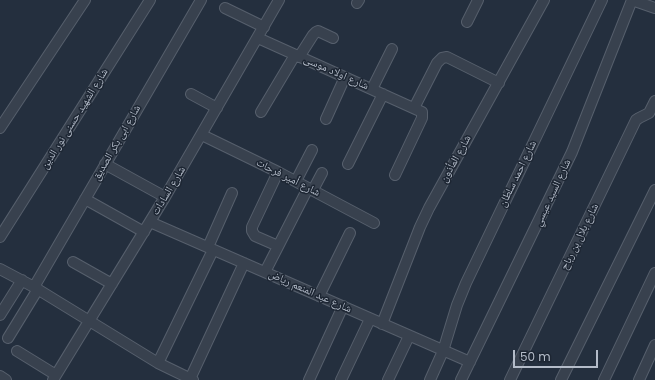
<!DOCTYPE html>
<html>
<head>
<meta charset="utf-8">
<style>
	body { margin:0 }
	#map { position:relative; width:655px; height:380px; overflow:hidden; background:#242f3e; font-family:Poppins,sans-serif }
	canvas { display:block }
	.scale { position:absolute; left:513px; top:350px; width:85px; height:18px; box-sizing:border-box; border:2px solid #b4bcc9; border-top:0; padding-left:5px; font-size:12px; line-height:14px; white-space:nowrap; color:#b4bcc9; -webkit-text-stroke:3px #1d2633; paint-order:stroke }
</style>
</head>
<body>
<div id="map">
<canvas width="655" height="380"></canvas>
<div class="scale">50 m</div>
</div>
<script>
const ctx = document.querySelector('canvas').getContext('2d');
ctx.lineJoin = 'round';
const toPath = rows => new Path2D(rows.map(r => 'M' + r).join(''));
function strokePath(path, color, width, dash) { ctx.strokeStyle = color; ctx.lineWidth = width; ctx.lineCap = dash ? 'butt' : 'round'; ctx.setLineDash(dash || []); ctx.stroke(path); }
function drawText(font, color, halo, rows, align = 'center') {
  ctx.font = font + ' Poppins,"Noto Naskh Arabic",sans-serif'; ctx.lineWidth = 3; ctx.setLineDash([]); ctx.textBaseline = 'middle'; ctx.strokeStyle = halo; ctx.fillStyle = color; for (const [text, x, y, turn = 0] of rows) {
    ctx.save(); ctx.translate(x, y); ctx.rotate((+turn || 0) * Math.PI / 180); ctx.textAlign = isNaN(turn) ? turn : align; if (halo) ctx.strokeText(text, 0, 0); ctx.fillText(text, 0, 0); ctx.restore();
  }
}
const minor = toPath([
	[632,0,655,8],
	[357,3,359,0],
	[225,8,264,27],
	[467,22,478,0],
	[258,38,422,112,422,118,395,175],
	[299,57,313,35,316,32,318,31,333,38],
	[372,89,392,49],
	[191,94,217,108],
	[414,108,437,63,442,58,447,57,499,83],
	[261,112,295,55],
	[326,119,345,77],
	[0,128,85,0],
	[202,135,278,172,374,223],
	[105,164,165,197],
	[348,164,383,94],
	[278,172,252,227,252,231,255,236,278,246],
	[296,181,312,150],
	[313,190,322,173],
	[85,199,144,232],
	[150,222,470,362],
	[0,237,150,0],
	[208,247,232,193],
	[73,262,112,284],
	[0,269,34,287,158,363,193,380],
	[265,272,308,188],
	[34,287,201,0],
	[319,296,350,233],
	[0,315,22,280],
	[382,324,420,227,429,208,544,0],
	[8,338,38,289],
	[17,351,56,375],
	[158,363,213,250],
	[0,376,6,380],
	[190,379,244,263],
	[53,380,165,197,279,0],
	[309,380,343,306],
	[341,380,370,319],
	[388,380,409,336],
	[430,380,443,351,457,305,466,283,602,0],
	[461,380,572,152,632,0],
	[510,380,636,120,639,118,649,113,655,101],
	[561,380,655,190],
	[604,380,655,273],
	[639,380,655,345]
]);
strokePath(minor, '#565f6c', 12);
strokePath(minor, '#38414e', 10);
drawText('11px', '#b4bcc9', '#1d2633', [
	["شارع اولاد موسى",336,73,24],
	["شارع الشهيد حسنى نور الدين",75,119,-58],
	["شارع ابى بكر الصديق",117,143,-60],
	["شارع المأذون",456,159,-61],
	["شارع احمد سلطان",518,174,-64],
	["شارع أمير فرحات",288,178,27],
	["شارع السادات",169,191,-59],
	["شارع السيد عيسي",553,193,-65],
	["شارع بلال بن رباح",580,237,-64],
	["شارع عبد المنعم رياض",310,292,24]
]);
</script>
</body>
</html>
